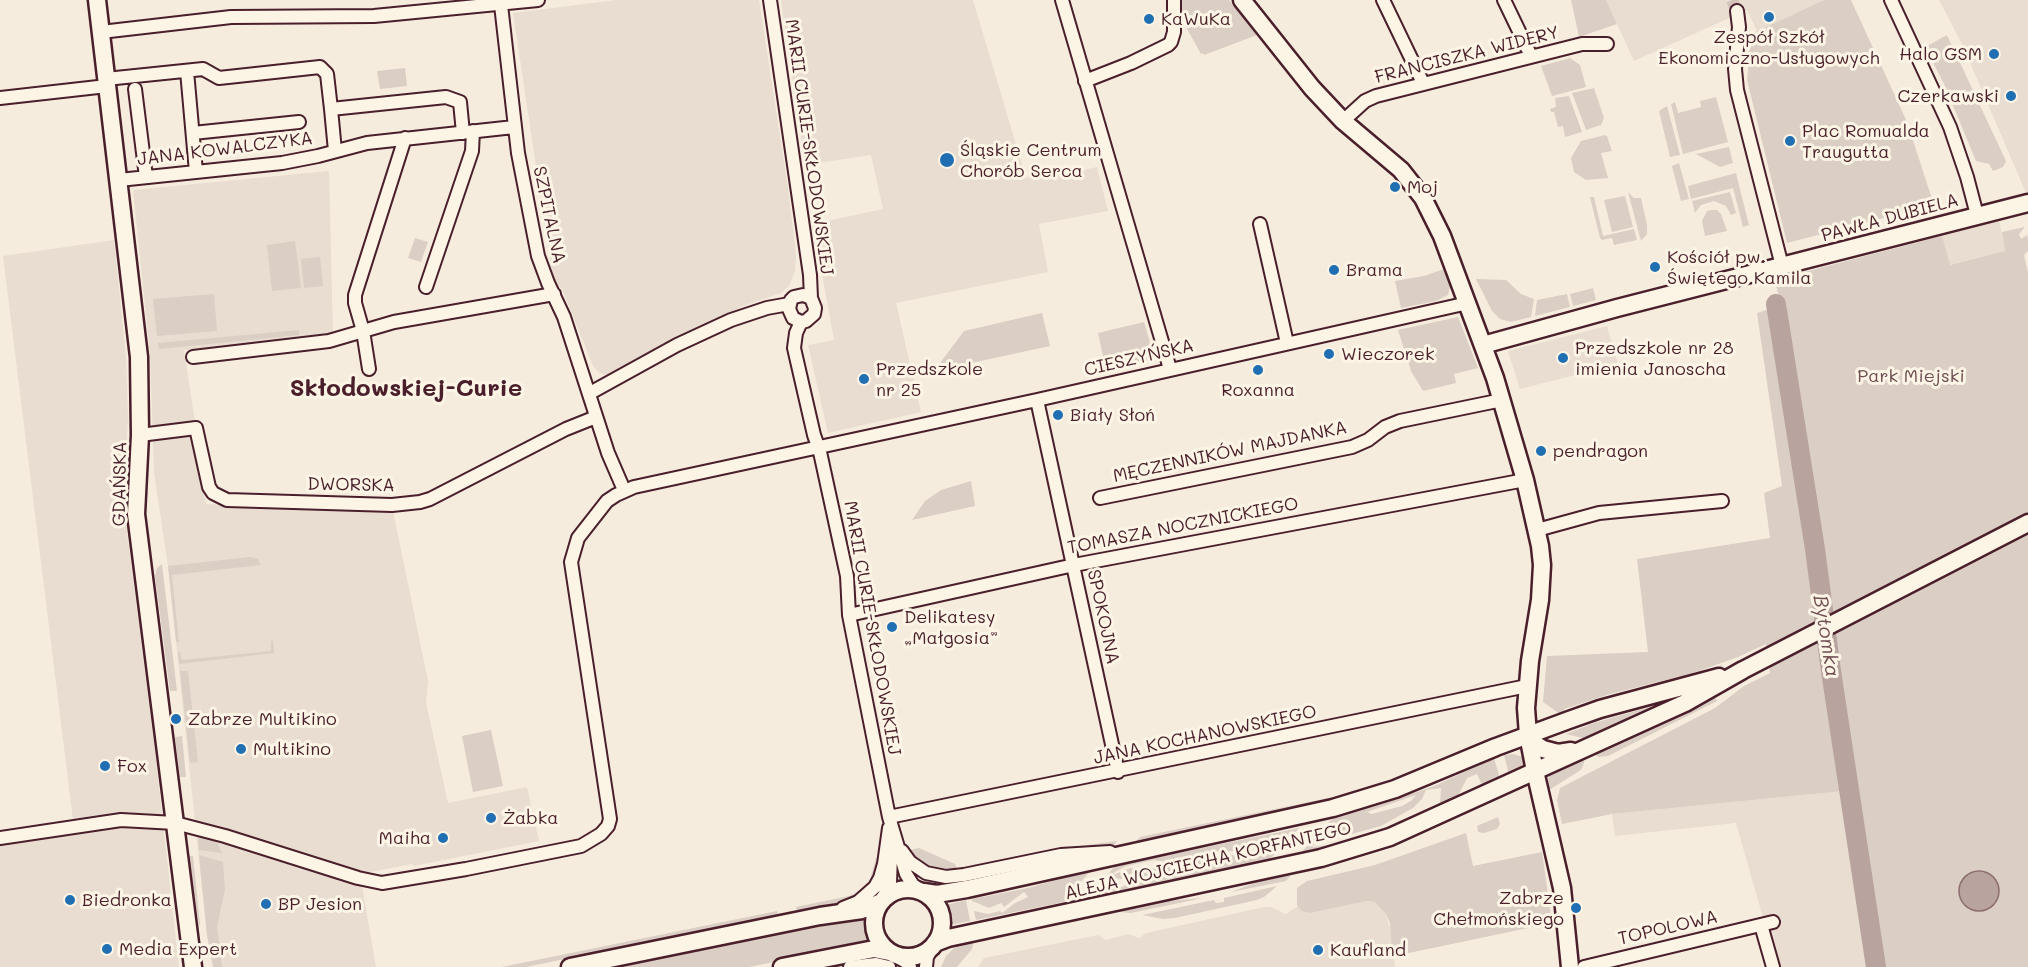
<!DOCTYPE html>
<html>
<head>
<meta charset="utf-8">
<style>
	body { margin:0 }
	canvas { display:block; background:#f5ecde }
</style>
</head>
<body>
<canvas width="2028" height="967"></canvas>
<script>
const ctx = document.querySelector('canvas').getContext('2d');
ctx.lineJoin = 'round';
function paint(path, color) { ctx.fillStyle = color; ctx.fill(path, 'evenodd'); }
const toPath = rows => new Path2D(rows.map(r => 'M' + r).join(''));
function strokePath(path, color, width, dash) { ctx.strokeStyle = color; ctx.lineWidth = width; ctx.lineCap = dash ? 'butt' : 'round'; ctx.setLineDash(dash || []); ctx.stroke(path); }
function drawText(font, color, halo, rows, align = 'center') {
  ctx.font = font + ' Mali,sans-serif'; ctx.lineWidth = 6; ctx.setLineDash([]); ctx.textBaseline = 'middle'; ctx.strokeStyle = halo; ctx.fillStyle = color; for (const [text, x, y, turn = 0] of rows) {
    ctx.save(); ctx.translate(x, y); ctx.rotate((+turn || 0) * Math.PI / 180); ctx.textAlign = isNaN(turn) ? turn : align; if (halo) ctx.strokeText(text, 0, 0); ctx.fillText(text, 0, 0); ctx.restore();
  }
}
paint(toPath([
	[616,0,759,0,788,188,796,255,795,271,789,286,781,293,743,306,606,375,599,373,593,366,562,289,556,283,552,273,513,13],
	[781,0,973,0,1026,178,1041,174,1048,178,1097,167,1108,211,1039,224,1048,272,896,303,921,412,828,433,808,345,834,340,813,224,883,209,871,155,805,165],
	[1606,0,1824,0,1757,31,1747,10,1634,61],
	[1939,0,2028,0,2028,193,2026,193,1962,44],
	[329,171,333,335,184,350,195,422,190,423,206,504,393,511,428,681,426,703,448,803,527,787,539,841,414,866,412,864,360,874,376,967,213,967,207,935,168,566,154,473,150,354,133,190],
	[1999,221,2006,251,1949,265,1942,236],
	[114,240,126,356,128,417,124,490,126,525,154,742,179,967,0,967,0,832,73,820,3,256],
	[1607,326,1618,364,1520,389,1508,351],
	[1843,791,1869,967,1777,967,1736,823,1615,836,1612,814],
	[1367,901,1375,902,1386,914,1392,935,1395,967,978,967,984,958,1098,935,1106,940,1128,934,1139,938,1146,933,1264,907,1271,907,1286,914,1298,906,1310,913]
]), '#e8ddd0');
paint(toPath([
	[1180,0,1229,0,1257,35,1204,55,1203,53,1201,54,1180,16],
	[1571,0,1606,0,1617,24,1579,37],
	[1824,0,1851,0,1907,122,1934,205,1787,243,1747,80,1751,34],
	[1947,35,2006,161,2003,167,1993,171,1989,164,1976,161,1944,84,1925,47],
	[1570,58,1580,65,1586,87,1552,96,1541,66],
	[405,68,407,86,380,89,377,71],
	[1594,88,1604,118,1601,125,1586,130,1572,93],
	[1569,96,1582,132,1565,137,1563,126,1558,127,1554,112,1551,112,1550,109,1556,107,1555,98],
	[1716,97,1728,142,1683,154,1671,104,1675,102,1678,113,1701,107,1700,101],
	[1667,106,1680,155,1670,157,1659,111],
	[1605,135,1607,136,1612,151,1601,153,1608,178,1586,180,1574,172,1571,158,1581,141],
	[1729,147,1733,163,1720,167,1696,154],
	[1679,163,1689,199,1681,201,1672,166],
	[1736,173,1749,225,1743,227,1733,188,1691,199,1688,186],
	[1628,192,1634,198,1641,198,1647,225,1647,234,1641,241],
	[1730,192,1736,213,1731,215,1726,206,1714,201,1701,205,1695,213,1692,201],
	[1625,196,1633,227,1612,232,1604,200],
	[1590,197,1594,197,1603,236,1634,229,1637,240,1614,245,1612,238,1602,240,1600,238],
	[1711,210,1717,210,1721,214,1727,231,1705,236,1702,221,1707,211],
	[2025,227,2019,234,2021,239,2027,235,2028,240,2028,251,2024,255,2028,272,2028,967,1882,967,1816,501,1793,380,1786,302,1781,302,1774,280,1942,236,1950,265,2005,251,2002,232],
	[415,238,428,242,421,262,408,258],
	[295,241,301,288,272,291,267,245],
	[320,257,323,286,304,288,301,259],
	[1444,269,1450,286,1448,295,1436,301,1401,308,1395,281,1424,276],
	[1476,279,1506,280,1521,294,1534,299,1531,317,1511,322,1500,319,1492,311],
	[1593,288,1596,300,1573,306,1570,294],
	[214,294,217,331,157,336,153,299],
	[1567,294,1570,307,1535,316,1537,300],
	[1773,308,1843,791,1612,814,1562,824,1557,800,1560,788,1715,708,1744,686,1770,673,1766,644,1738,657,1690,674,1610,694,1564,709,1565,711,1614,694,1691,676,1725,664,1708,672,1566,714,1560,714,1543,702,1547,656,1648,652,1637,559,1770,538,1764,493,1782,486,1757,313],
	[1042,313,1050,346,934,371,964,331],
	[1458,317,1478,368,1454,374,1456,383,1423,391,1411,371,1398,330],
	[1144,322,1156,362,1154,359,1106,370,1098,333],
	[299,330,299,335,159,349,158,343],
	[971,481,975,506,912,520,925,501,941,490],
	[250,557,258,559,261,565,172,575,179,642,176,642,168,566],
	[162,564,177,691,170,691,155,576,157,568],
	[271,641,273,641,274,653,179,664,178,652,180,652,182,660,271,651],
	[180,671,188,671,198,762,190,763],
	[1681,694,1683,697,1587,739,1566,734,1594,723,1646,708],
	[1715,697,1717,701,1608,756,1598,757,1593,752],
	[491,730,503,786,473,792,462,736],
	[182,736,186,777,180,777,175,737],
	[1513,754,1523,757,1526,765,1509,775,1504,755],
	[1583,756,1584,763,1581,770,1549,790,1548,779,1551,772],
	[1494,758,1500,779,1369,836,1300,854,1331,820,1432,787],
	[1477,774,1482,785,1458,796,1467,778],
	[1441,788,1440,804,1367,835,1338,844,1312,847,1327,830,1348,835,1381,826,1413,808,1422,799,1426,790],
	[1416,795,1411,801,1402,806,1372,814,1367,812],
	[1328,798,1322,804,1307,807,1134,843,1140,837],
	[1498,817,1500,824,1497,829,1484,833,1478,832,1477,826],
	[1299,828,1269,860,1087,898,1115,866],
	[1288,834,1270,849,1262,852,1245,855,1215,856,1215,852,1234,851,1242,848,1242,846,1254,845,1254,842,1263,844,1272,836],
	[1154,860,1165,862,1158,868,1131,868,1115,874,1113,873,1126,866],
	[1138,874,1134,881,1122,887,1111,887,1104,883,1108,877,1121,879],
	[1466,833,1473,866,1542,852,1552,923,1404,954,1403,948,1392,950,1390,923,1386,914,1375,902,1367,901,1310,913,1302,911,1297,905,1297,888,1307,881,1375,865],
	[198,834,216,840,222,853,199,850],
	[1117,841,1112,847,967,869,972,865,1051,850],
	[919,848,955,864,959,873,929,870,905,851],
	[199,855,223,862,225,889,217,927,222,967,213,967,207,935],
	[193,856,200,924,199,926,188,856],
	[881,856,875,880,851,900,797,911,796,907,849,896,859,892,870,880,876,858],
	[1091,870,1064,902,976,920,974,911,988,914,1000,911,1002,913,1015,903,1028,897,1024,892,1004,907,1001,903,989,908,972,901,972,899,1028,888],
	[1291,875,1286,881,1231,892,1260,881],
	[1277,886,1264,897,1257,900,1175,918,1163,919,1142,915,1214,900,1216,903,1224,902,1224,898],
	[1203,898,1131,913,1119,912,1119,910,1156,902],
	[966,900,970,921,950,925,946,905],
	[777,911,778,915,526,967,502,967],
	[867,916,866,926,871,942,749,967,618,967],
	[974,939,972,949,957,967,941,967,946,956,953,949]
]), '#dbcec4');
const water = toPath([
	'1959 891a20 20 0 1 1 40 0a20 20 0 1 1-40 0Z'
]);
paint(water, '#b8a39e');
strokePath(water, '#8c6e70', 1.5);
strokePath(toPath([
	[1776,304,1815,549,1831,671,1876,967]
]), '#b8a39e', 20);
strokePath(toPath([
	[1732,0,1737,11]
]), '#d3c3ba', 12, [12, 6]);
const street = toPath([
	[770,0,810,275,811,298,815,308,814,314,806,321,801,322,793,318,789,309,791,300,794,297,803,295,811,298],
	[1062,0,1170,369],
	[1383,0,1423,83],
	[1504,0,1531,56],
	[1891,0,1950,127,1967,177,1977,215],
	[501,5,518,153,538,256,548,283,564,317,608,453,624,490],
	[1737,11,1739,27,1735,69,1737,90,1782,266],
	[101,32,231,17,374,16,538,0],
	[187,71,196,172],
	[106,79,203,69,219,78,320,67,327,74,331,109],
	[1085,81,1131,63,1168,45,1171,42,1174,32,1174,0],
	[135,89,146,177],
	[0,98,107,86],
	[1343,121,1365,101,1376,96,1582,44,1607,44],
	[193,133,299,122],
	[335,151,331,109,446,97,460,102,463,133],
	[119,180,282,163,318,156,367,143,514,127],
	[1260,224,1287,343],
	[426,287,472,151,473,131],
	[801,322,796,333,794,348,814,435,820,452,847,576,849,615,889,817,906,874,913,885,924,892],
	[193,357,329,341,394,322,554,294],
	[369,369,363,331,355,303,355,295,405,138],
	[590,393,677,345,731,320,767,308,789,304],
	[1037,400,1118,772],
	[140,435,196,428,209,487,213,493,227,500,392,505,420,502,430,499,566,429,596,417],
	[1100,498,1352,447,1368,440,1385,427,1400,421,1502,400],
	[1537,530,1599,513,1722,501],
	[849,615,1074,565,1525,480],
	[889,817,1527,686],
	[0,838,121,820,175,823,225,836,358,878,382,883,466,869,581,846,601,834,608,826,610,819,571,562,578,538,607,501,616,495,634,487,1037,400,1468,303],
	[902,851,910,862,926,873,946,877,964,875,1061,855,1110,852],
	[881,902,890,883,891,855],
	[843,908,858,902,875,887,880,878,884,864,889,828],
	[1761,925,1773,967],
	[889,952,906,962,910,967],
	[850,967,876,964,889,967],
	[926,967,927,957,935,943],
	[1584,967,1773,922]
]);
const secondary = toPath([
	[97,0,139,357,140,435,136,514,193,967],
	[1242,0,1312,88,1343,121,1401,170,1423,198,1442,236,1495,378,1525,480,1540,546,1542,565,1540,600,1530,661,1526,708,1528,735,1535,771,1562,888,1570,967],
	[1483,345,1617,308,2028,203],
	[1528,735,1535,744,1543,749,1558,753,1571,751],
	'874 923a34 34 0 1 1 68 0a34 34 0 1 1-68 0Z',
	[924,892,937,894,967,889,1333,808,1395,789,1496,747,1569,720,1600,709,1719,677],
	[935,943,948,938,1321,858,1390,837,1685,703,1743,670,2028,523],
	[570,967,820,916,862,910,881,902],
	[782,967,874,949,889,952]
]);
strokePath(street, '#4a1f2b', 16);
strokePath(secondary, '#4a1f2b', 21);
strokePath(street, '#fcf5e5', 12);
strokePath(secondary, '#fcf5e5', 16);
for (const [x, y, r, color] of [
	[1769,17,6,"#1f6fb2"],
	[1149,19,6,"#1f6fb2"],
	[1994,54,6,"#1f6fb2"],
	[2011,96,6,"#1f6fb2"],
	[1790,141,6,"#1f6fb2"],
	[947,160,8,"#1f6fb2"],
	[1395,187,6,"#1f6fb2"],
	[1655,267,6,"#1f6fb2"],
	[1334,270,6,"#1f6fb2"],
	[1329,354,6,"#1f6fb2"],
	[1563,358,6,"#1f6fb2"],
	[1258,370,6,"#1f6fb2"],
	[864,379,6,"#1f6fb2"],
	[1058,415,6,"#1f6fb2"],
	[1541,451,6,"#1f6fb2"],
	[892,627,6,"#1f6fb2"],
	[176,719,6,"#1f6fb2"],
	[241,749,6,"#1f6fb2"],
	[105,766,6,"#1f6fb2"],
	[491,818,6,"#1f6fb2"],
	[443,838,6,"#1f6fb2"],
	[70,900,6,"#1f6fb2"],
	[266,904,6,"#1f6fb2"],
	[1576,908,6,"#1f6fb2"],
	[107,949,6,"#1f6fb2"],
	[1318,950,6,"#1f6fb2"]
]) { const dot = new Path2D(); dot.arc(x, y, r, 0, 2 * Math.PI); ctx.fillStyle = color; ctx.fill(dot); strokePath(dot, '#fcf5e5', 2); }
drawText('18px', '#4a1f2b', '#fcf5e5', [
	["KaWuKa",1161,19],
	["Zespół Szkół",1769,37,"center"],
	["Ekonomiczno-Usługowych",1769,58,"center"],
	["Halo GSM",1982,54,"right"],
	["Czerkawski",1999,96,"right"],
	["Plac Romualda",1802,131],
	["Traugutta",1802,152],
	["Śląskie Centrum",960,150],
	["Chorób Serca",960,171],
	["Moj",1407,187],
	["Kościół pw.",1667,257],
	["Świętego Kamila",1667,278],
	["Brama",1346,270],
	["Przedszkole nr 28",1575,348],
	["imienia Janoscha",1575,369],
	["Wieczorek",1341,354],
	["Przedszkole",876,369],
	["nr 25",876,390],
	["Roxanna",1258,390,"center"],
	["Biały Słoń",1070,415],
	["pendragon",1553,451],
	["Delikatesy",904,617],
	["„Małgosia”",904,638],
	["Zabrze Multikino",188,719],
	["Multikino",253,749],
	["Fox",117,766],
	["Żabka",503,818],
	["Maiha",431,838,"right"],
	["Zabrze",1564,898,"right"],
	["Chełmońskiego",1564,919,"right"],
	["Biedronka",82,900],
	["BP Jesion",278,904],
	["Media Expert",119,949],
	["Kaufland",1330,950]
], 'left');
drawText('18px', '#4a1f2b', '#fcf5e5', [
	["FRANCISZKA WIDERY",1467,55,-14],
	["MARII CURIE-SKŁODOWSKIEJ",809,147,82],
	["JANA KOWALCZYKA",225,149,-7],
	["SZPITALNA",549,215,78],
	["PAWŁA DUBIELA",1890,218,-15],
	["CIESZYŃSKA",1139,358,-13],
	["MĘCZENNIKÓW MAJDANKA",1230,452,-12],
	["GDAŃSKA",120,484,-89],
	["DWORSKA",351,485,1],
	["TOMASZA NOCZNICKIEGO",1183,526,-11],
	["SPOKOJNA",1103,617,78],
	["MARII CURIE-SKŁODOWSKIEJ",872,628,80],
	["JANA KOCHANOWSKIEGO",1205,735,-12],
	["ALEJA WOJCIECHA KORFANTEGO",1208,861,-13],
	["TOPOLOWA",1668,928,-13]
]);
drawText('18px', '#6e4b51', '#fcf5e5', [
	["Park Miejski",1911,376]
]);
drawText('italic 20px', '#704d53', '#fcf5e5', [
	["Bytomka",1826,636,81]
]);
drawText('bold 24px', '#4a1f2b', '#fcf5e5', [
	["Skłodowskiej-Curie",406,389]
]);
</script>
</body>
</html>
